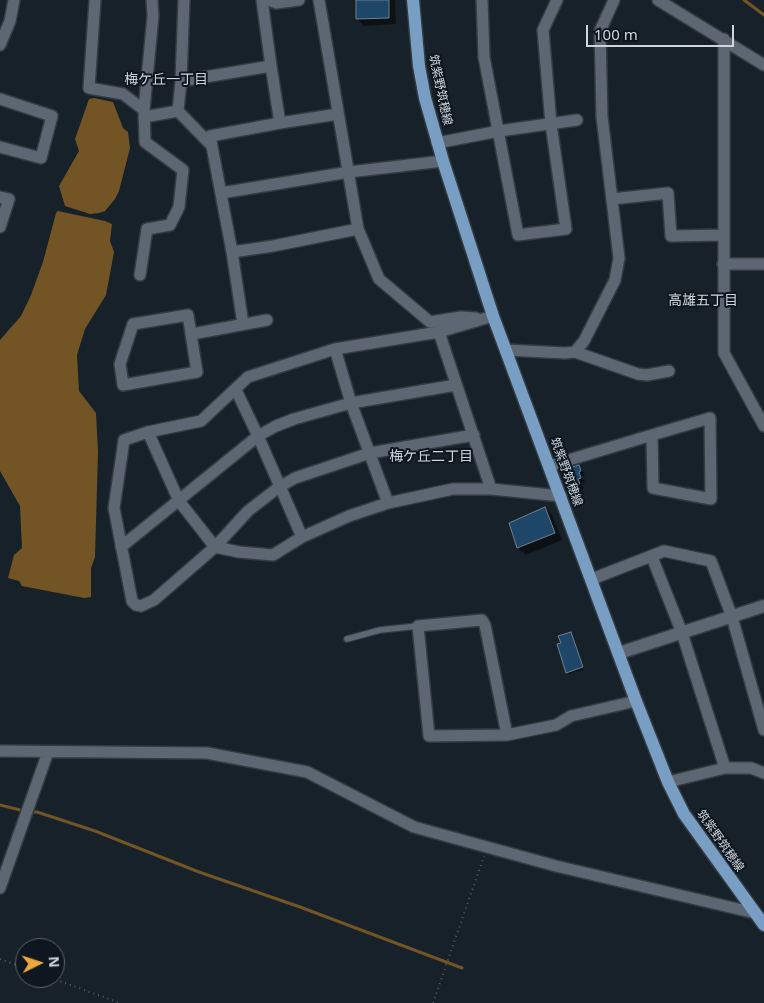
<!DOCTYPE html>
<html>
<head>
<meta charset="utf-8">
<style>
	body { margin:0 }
	#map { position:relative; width:764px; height:1003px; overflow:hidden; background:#17212a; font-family:"Noto Sans",sans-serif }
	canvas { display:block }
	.north { position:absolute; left:15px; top:938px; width:50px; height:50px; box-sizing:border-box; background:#0e1720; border:1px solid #5b636b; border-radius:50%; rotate:86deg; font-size:14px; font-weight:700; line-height:20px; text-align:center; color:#ced5db }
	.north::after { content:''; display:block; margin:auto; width:18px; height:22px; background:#eda83b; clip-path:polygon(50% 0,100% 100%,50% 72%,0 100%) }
	.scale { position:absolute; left:586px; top:25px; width:148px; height:22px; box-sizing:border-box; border:2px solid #ced5db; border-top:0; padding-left:6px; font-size:15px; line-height:18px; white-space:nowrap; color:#ced5db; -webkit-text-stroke:4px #0e1720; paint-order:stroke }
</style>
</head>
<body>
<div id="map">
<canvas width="764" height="1003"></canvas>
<div class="north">N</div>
<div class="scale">100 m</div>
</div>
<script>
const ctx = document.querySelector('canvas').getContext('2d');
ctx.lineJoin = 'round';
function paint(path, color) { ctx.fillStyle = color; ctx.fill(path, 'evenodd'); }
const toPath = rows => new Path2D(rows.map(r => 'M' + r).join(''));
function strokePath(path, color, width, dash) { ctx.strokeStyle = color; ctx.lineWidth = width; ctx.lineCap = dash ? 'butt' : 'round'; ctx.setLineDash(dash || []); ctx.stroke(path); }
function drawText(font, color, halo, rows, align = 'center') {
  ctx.font = font + ' "Noto Sans","Noto Sans JP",sans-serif'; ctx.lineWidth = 4; ctx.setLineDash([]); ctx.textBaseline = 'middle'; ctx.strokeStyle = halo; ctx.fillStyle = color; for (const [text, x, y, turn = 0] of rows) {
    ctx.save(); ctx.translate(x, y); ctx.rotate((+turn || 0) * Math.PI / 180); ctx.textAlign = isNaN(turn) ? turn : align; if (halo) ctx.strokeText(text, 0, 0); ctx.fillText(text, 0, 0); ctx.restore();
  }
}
paint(toPath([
	[94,98,113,102,123,128,128,132,130,148,119,191,115,199,105,211,99,213,90,214,65,206,59,186,79,151,75,139,89,99],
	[58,211,105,221,112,224,110,241,114,252,106,295,85,329,77,355,79,391,96,413,98,452,95,557,91,568,91,597,84,598,22,586,19,581,8,578,14,555,22,548,20,506,0,471,0,340,21,316,31,295,43,262,56,213]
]), '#735425');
paint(toPath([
	[357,0,395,0,396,24,364,26,357,19],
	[579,466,585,475,582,476,585,482,582,483,584,489,576,492,571,487],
	[545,508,552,515,562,540,526,555,518,548,510,523],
	[571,633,584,669,569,674,567,672]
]), '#0007');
strokePath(toPath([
	[744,0,764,15],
	[0,805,24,811],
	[30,812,37,812,95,831,199,872,300,907,462,968]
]), '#735425', 3);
const building = toPath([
	[356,0,389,0,389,18,356,19,356,0],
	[579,465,581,471,579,472,581,478,578,479,580,484,570,488,565,469,579,465],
	[545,507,555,533,517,548,509,523,545,507],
	[571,632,583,667,566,673,557,644,561,643,558,636,571,632]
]);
paint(building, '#1e4669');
strokePath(building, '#737f8b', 1);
const service = toPath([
	[347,639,380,630,418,626]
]);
const minor = toPath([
	[95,0,89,88,123,94,144,110],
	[184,0,181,81,178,111,211,145],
	[262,0,271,66,280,123],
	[269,0,276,3,299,0],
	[319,0,358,229,379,279,430,322,461,317,476,318],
	[482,0,484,57,518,235,566,229,551,124,543,30,557,0],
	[658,0,764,65],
	[724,39,724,353,764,426],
	[0,45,10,21,14,0],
	[181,81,271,66],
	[0,99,52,116,41,158,0,147],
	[338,114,280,123,210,136,232,252,273,246,358,229],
	[144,117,178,111],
	[437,143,499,131,577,120],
	[221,193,349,172,443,161],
	[0,197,9,199,0,227],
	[612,199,668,193,671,236,723,235],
	[232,252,243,324],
	[723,264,764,264],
	[140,275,147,229,170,225,179,207,183,170,145,142,144,110,153,16,152,0],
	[188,315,197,372,123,385,120,364,133,324,188,315],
	[439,332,491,489],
	[192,334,267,320],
	[335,349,351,403,388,503],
	[506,350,565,353,575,352,584,341,615,280,619,258,602,117,600,31,614,0],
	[575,352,638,374,647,375,669,371],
	[236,390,258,436,302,537],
	[148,432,179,501,215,547,239,552,273,555,302,537,349,516,388,503,453,489,491,489,561,496],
	[474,435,370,453,295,478,279,487,248,511,215,547,154,600,141,606,136,605,132,601,114,508,124,440,148,432,201,421,248,377,335,349,439,332,493,316],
	[549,466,652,435,710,418,711,499,653,488,652,435],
	[121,547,258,436,276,426,294,419,351,403,456,385],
	[652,557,682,633,725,768],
	[592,579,664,551,711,561,732,617,764,730],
	[507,735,429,736,418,626,482,620,485,625,507,735,556,725,571,716,636,701],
	[0,751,207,753,307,772,414,827,556,866,755,913],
	[668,782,725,768,751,768,764,773],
	[0,888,48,752]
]);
const tertiary = toPath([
	[619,653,764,606]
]);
const primary = toPath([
	[413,0,419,66,425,98,443,161,493,316,636,701,668,782,684,814,764,925]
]);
strokePath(service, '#343b42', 8);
strokePath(minor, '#343b42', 14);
strokePath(tertiary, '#343b42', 15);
strokePath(primary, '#343b42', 15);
strokePath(toPath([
	[0,959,25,968],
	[51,978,120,1003],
	[433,1003,484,856]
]), '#545d65', 2, [1, 4]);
strokePath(service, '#5c6773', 5.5);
strokePath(minor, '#5c6773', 11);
strokePath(tertiary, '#5c6773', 12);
strokePath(primary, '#789ec3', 12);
drawText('12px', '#ced5db', '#0e1720', [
	["筑紫野筑穂線",440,90,78],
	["筑紫野筑穂線",566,472,70],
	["筑紫野筑穂線",720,841,55]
]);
drawText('14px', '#ced5db', '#0e1720', [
	["梅ケ丘一丁目",166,80],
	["高雄五丁目",703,301],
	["梅ケ丘二丁目",431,457]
]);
</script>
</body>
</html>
